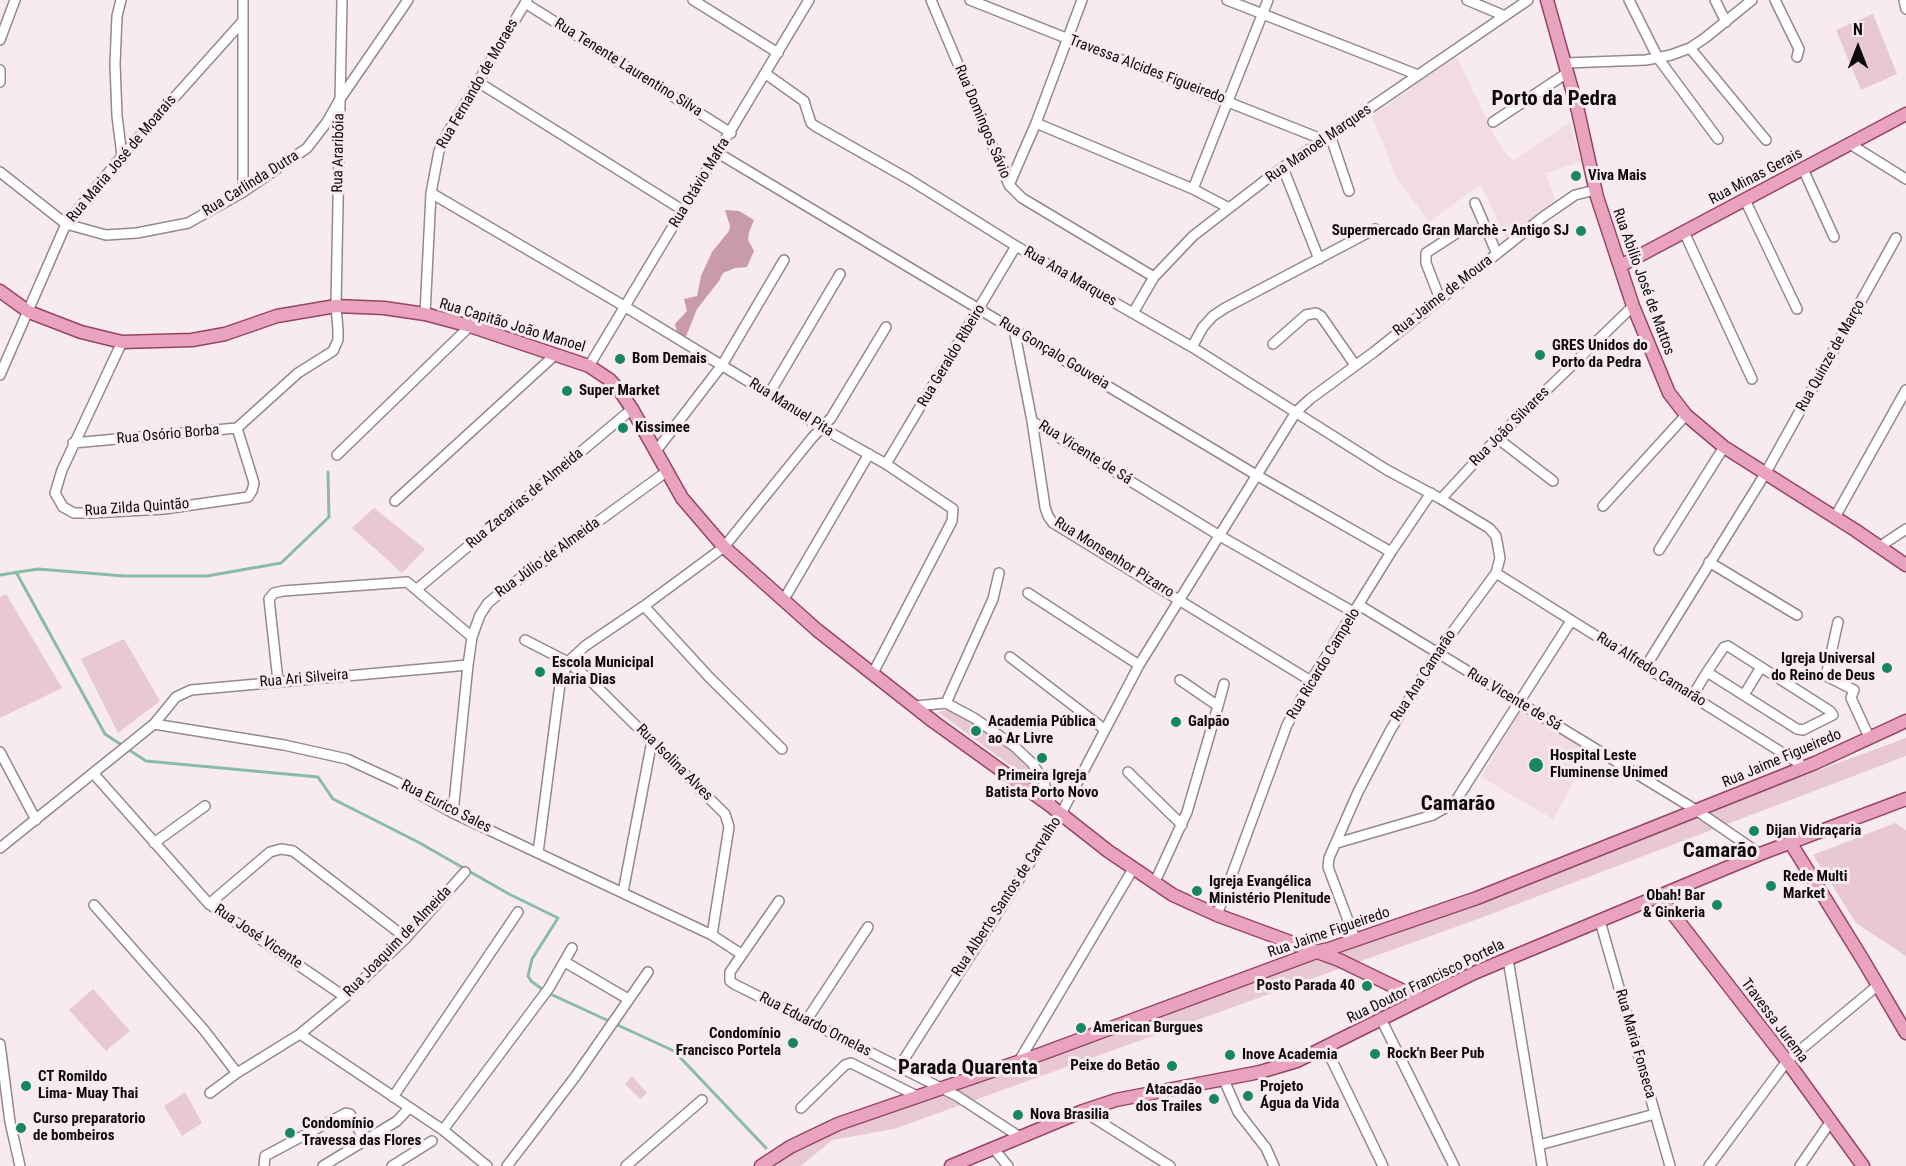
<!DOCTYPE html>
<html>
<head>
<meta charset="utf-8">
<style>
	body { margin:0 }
	#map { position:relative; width:1906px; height:1166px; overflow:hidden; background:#f8ebef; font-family:"Roboto Condensed",sans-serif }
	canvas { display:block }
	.north { position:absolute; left:1828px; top:18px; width:60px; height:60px; -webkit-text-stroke:4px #f8ebef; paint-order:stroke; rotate:0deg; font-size:16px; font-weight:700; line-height:24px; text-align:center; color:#0f0b0c }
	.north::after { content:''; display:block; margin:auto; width:21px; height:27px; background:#0f0b0c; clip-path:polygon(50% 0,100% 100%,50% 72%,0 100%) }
</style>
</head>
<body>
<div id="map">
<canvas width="1906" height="1166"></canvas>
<div class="north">N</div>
</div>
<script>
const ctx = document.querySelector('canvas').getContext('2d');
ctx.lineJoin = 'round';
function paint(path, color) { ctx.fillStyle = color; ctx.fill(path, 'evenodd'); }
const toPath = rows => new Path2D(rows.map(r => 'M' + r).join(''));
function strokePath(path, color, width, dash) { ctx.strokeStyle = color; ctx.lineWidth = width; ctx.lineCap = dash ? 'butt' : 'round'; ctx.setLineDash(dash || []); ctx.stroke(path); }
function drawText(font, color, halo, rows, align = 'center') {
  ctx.font = font + ' "Roboto Condensed",sans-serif'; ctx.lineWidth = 6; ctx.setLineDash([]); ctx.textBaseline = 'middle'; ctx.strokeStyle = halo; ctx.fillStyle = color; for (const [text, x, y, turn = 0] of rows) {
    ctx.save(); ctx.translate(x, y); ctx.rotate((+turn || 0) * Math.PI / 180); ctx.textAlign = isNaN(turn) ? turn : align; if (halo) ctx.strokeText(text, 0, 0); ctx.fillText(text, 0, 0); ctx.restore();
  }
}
paint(toPath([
	[1456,56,1498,143,1513,161,1570,122,1581,162,1546,173,1555,200,1506,239,1481,184,1429,222,1396,177,1372,116],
	[1520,711,1591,752,1553,819,1481,777]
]), '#f0dce2');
paint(toPath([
	[1873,14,1897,74,1861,90,1836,30],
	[374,508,425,549,402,573,352,528],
	[6,594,62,688,0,718,0,597],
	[124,639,160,701,118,733,81,659],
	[952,709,1003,742,1034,773,1041,788,938,712],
	[1906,738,1906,756,1478,919,894,1129,832,1140,801,1166,776,1166,796,1150,888,1111],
	[1895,823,1906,830,1906,956,1856,923,1813,855],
	[93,989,130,1031,106,1051,69,1010],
	[632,1076,647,1093,640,1099,625,1084],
	[185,1092,202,1123,182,1136,164,1106]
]), '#e8c8d2');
paint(toPath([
	[725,210,739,211,754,220,749,232,748,240,754,251,747,267,735,268,723,273,719,281,697,309,685,339,678,336,675,324,687,311,684,299,697,296,701,276,712,252,729,231,730,226]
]), '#c99aa9');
strokePath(toPath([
	[16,572,105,734,146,761,318,777,333,799,418,842,509,894,558,918,532,959,528,976,531,981,546,992,674,1051,766,1148],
	[0,575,38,569,124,576,207,576,281,563,329,517,328,472]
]), '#8abba5', 3);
const minor = toPath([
	[121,0,117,16,115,64,117,116,122,156],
	[693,0,778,53],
	[931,0,1009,185,1022,198,1154,277],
	[970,0,1324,140],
	[1227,0,1418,75],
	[1467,0,1505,16],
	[1629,0,1658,58,1718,139],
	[1715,0,1726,22],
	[1775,0,1799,49,1797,57],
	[1904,0,1906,9],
	[525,3,731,133],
	[0,40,15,0],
	[1690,48,1766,140],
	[1565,63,1646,60,1671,55,1690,48,1705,38,1752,0],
	[0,70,0,82],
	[766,74,804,101,811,123,815,126,910,180,1016,246,1192,347,1387,470,1441,499,1489,528,1496,536,1500,558,1496,573,1437,653,1390,731,1358,792,1329,858,1328,867,1355,939],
	[478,82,684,211],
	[1493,122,1567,73],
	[1036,123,1193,189,1229,208],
	[1330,135,1349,191],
	[1850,144,1906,179],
	[718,153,1258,476,1391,552],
	[1283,168,1319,259],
	[1803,169,1834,237],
	[0,172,66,224,106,235,137,233,188,223,243,192,307,148,327,122,340,99,408,0],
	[1009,185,1036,123,1082,0],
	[1193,189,1268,0],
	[243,192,243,0],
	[431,193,624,306,769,394,822,428,886,464,953,509,952,521,873,673],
	[1745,200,1797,309],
	[1475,203,1497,254],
	[1684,232,1752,379],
	[1440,299,1426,263,1426,253,1460,231],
	[1133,313,1154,277,1193,236,1272,175,1528,0],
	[425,314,431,193,439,151,447,134,527,0],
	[1014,329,1032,421,1045,507,1048,516,1053,523,1311,681],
	[122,342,62,470,55,493,63,507,74,513,91,513,164,509,248,497,252,491,254,483,237,428],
	[1273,344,1306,315,1316,313,1321,316,1355,365],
	[1192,347,1203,327,1213,316,1225,308,1375,229],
	[589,366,809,0],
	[0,375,66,224,122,156,242,22],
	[769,394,840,274],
	[1032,421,1220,536,1355,613],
	[1497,438,1553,481],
	[73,443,237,428,298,373,333,351,338,340,338,330,336,306,342,0],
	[656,451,722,365,784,260],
	[337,455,470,326],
	[886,464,1016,246],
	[1441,499,1497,438,1633,306],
	[395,501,556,354],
	[1603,506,1686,415],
	[1835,517,1906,390],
	[1879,547,1906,529],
	[1659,550,1724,447],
	[1709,562,1797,615],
	[1496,573,1805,767],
	[417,589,632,409],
	[1028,593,1139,665],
	[783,601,869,454],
	[1359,605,1696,810,1760,854],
	[644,606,709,677,782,749],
	[1838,622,1826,676,1854,690,1851,698,1869,737],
	[525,640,568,662,591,681,725,814,729,827,712,935],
	[1010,657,1104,729],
	[1646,666,1765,474,1896,238],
	[278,681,269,599,274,593,283,591,407,582,472,637],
	[1693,695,1707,672,1724,647,1728,646,1830,711,1833,715,1803,730,1797,729,1707,672],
	[1744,695,1761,667],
	[946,703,993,599,999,573],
	[916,706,946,703,974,718,1014,746,1032,763,1040,775,1044,783,1052,807],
	[1218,706,1224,684],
	[154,724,284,745,347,759,397,782,453,813,712,935,741,954],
	[0,752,36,820],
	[1128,772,1182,825],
	[93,773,209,904,345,997],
	[453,813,468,665,472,637,480,615,488,603,500,593,666,472],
	[154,843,205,806],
	[1337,843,1433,815,1455,802,1571,621],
	[0,848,154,724,176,697,191,690,468,665],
	[538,853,560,684,568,662,585,646,644,606,724,547,812,438,831,418,886,327],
	[1154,884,1187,812,1218,706,1180,680],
	[623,892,652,741],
	[779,901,730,972,730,981,734,984,957,1096,1020,1137],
	[209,904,270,852,281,849,293,851,406,938],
	[94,905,204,1030,237,1073],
	[1217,915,1287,725,1311,681,1391,552,1431,493],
	[1600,921,1670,1166],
	[1508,959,1542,1166],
	[565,962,628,999],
	[1381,1019,1454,1166],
	[806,1021,868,927],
	[300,1034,443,1130,487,1166],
	[0,1044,10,1122,20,1166],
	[1326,1048,1383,1166],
	[1019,1061,1133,869],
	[899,1067,1061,814,1139,665,1296,412,1310,399,1374,352,1543,217,1575,195,1595,190],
	[1224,1080,1238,1112,1266,1148,1274,1166],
	[210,1093,237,1073,300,1034,345,997,406,938,465,872],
	[393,1097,518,912],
	[801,1108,845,1065,851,1063,919,1097],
	[1083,1111,1170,1166],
	[443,1130,549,988,572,948],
	[1539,1145,1655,1114],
	[994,1149,1008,1166],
	[264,1166,265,1156,346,1113,350,1114,365,1141],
	[323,1166,397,1121,409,1108],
	[392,1166,432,1141],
	[507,1166,575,1077,648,972],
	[626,1166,702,1100],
	[1709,1166,1787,1061,1877,986],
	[1800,1166,1831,1121]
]);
const major = toPath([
	[1547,0,1578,111,1597,197,1633,306,1669,393,1686,415,1724,447,1855,530,1906,565],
	[1620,266,1906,114],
	[0,291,29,312,81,332,122,342,192,340,225,334,277,316,336,306,384,308,425,314,470,326,589,366,610,380,620,391,632,409,682,498,724,547,817,630,934,722,1052,807,1108,851,1173,895,1217,915,1339,960,1420,999],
	[1790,842,1863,960,1906,1033],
	[1659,896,1787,1061,1863,1166],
	[761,1166,790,1147,838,1124,1041,1054,1319,951,1329,949,1477,898,1815,763,1906,721],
	[951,1166,1083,1111,1116,1100,1260,1072,1297,1061,1474,973,1760,854,1906,799]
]);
strokePath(minor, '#94898c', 12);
strokePath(major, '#934663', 15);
strokePath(minor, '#fff', 9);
strokePath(major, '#e9a3be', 12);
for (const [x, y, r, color] of [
	[1576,176,6,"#188563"],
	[1581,231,6,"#188563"],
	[1540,355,6,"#188563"],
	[620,359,6,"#188563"],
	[567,391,6,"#188563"],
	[623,428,6,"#188563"],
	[1887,668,6,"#188563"],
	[540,672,6,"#188563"],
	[1176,722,6,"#188563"],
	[976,731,6,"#188563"],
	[1042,758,6,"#188563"],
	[1536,765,8,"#188563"],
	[1754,831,6,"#188563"],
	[1771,886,6,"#188563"],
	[1197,891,6,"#188563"],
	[1717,905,6,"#188563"],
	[1367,986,6,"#188563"],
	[1081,1028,6,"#188563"],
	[793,1043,6,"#188563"],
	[1375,1054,6,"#188563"],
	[1230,1055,6,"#188563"],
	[1172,1066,6,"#188563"],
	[26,1086,6,"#188563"],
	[1248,1096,6,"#188563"],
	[1214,1099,6,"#188563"],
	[1018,1115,6,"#188563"],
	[21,1128,6,"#188563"],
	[290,1133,6,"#188563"]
]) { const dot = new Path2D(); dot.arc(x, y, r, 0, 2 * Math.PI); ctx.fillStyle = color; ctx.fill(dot); strokePath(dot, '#f8ebef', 2); }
drawText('15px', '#0f0b0c', '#f8ebef', [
	["Rua Tenente Laurentino Silva",628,68,32],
	["Travessa Alcides Figueiredo",1147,70,21],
	["Rua Fernando de Moraes",478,84,-60],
	["Rua Domingos Sávio",982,122,67],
	["Rua Manoel Marques",1319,144,-35],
	["Rua Araribóia",339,153,-89],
	["Rua Maria José de Moarais",122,159,-50],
	["Rua Minas Gerais",1756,177,-28],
	["Rua Otávio Mafra",700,183,-59],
	["Rua Carlinda Dutra",251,184,-32],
	["Rua Ana Marques",1070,277,30],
	["Rua Abilio José de Mattos",1643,282,70],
	["Rua Jaime de Moura",1443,296,-38],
	["Rua Capitão João Manoel",512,326,17],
	["Rua Gonçalo Gouveia",1054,354,31],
	["Rua Geraldo Ribeiro",952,356,-59],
	["Rua Quinze de Março",1831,356,-61],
	["Rua Manuel Pita",791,408,32],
	["Rua João Silvares",1510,427,-45],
	["Rua Osório Borba",168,435,-5],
	["Rua Vicente de Sá",1085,453,32],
	["Rua Zacarias de Almeida",525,499,-40],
	["Rua Zilda Quintão",137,508,-4],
	["Rua Júlio de Almeida",548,558,-36],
	["Rua Monsenhor Pizarro",1114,558,32],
	["Rua Ricardo Campelo",1324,664,-59],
	["Rua Alfredo Camarão",1651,670,32],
	["Rua Ana Camarão",1424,676,-57],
	["Rua Ari Silveira",304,679,-5],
	["Rua Vicente de Sá",1514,700,31],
	["Rua Jaime Figueiredo",1782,759,-23],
	["Rua Isolina Alves",674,763,45],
	["Rua Eurico Sales",446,807,27],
	["Rua Alberto Santos de Carvalho",1007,897,-57],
	["Rua Jaime Figueiredo",1329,933,-19],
	["Rua José Vicente",258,937,34],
	["Rua Joaquim de Almeida",398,942,-46],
	["Rua Doutor Francisco Portela",1426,982,-26],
	["Travessa Jurema",1774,1021,53],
	["Rua Eduardo Ornelas",815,1025,27],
	["Rua Maria Fonseca",1635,1044,74]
]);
drawText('bold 15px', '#0f0b0c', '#f8ebef', [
	["Viva Mais",1588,176],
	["Supermercado Gran Marchè - Antigo SJ",1569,231,"right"],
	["GRES Unidos do",1552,346],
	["Porto da Pedra",1552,363],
	["Bom Demais",632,359],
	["Super Market",579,391],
	["Kissimee",635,428],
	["Igreja Universal",1875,659,"right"],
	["do Reino de Deus",1875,676,"right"],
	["Escola Municipal",552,663],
	["Maria Dias",552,680],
	["Academia Pública",988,722],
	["ao Ar Livre",988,739],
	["Galpão",1188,722],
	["Hospital Leste",1550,756],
	["Fluminense Unimed",1550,773],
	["Primeira Igreja",1042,776,"center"],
	["Batista Porto Novo",1042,793,"center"],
	["Dijan Vidraçaria",1766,831],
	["Rede Multi",1783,877],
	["Market",1783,894],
	["Igreja Evangélica",1209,882],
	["Ministério Plenitude",1209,899],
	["Obah! Bar",1705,896,"right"],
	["& Ginkeria",1705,913,"right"],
	["Posto Parada 40",1355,986,"right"],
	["American Burgues",1093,1028],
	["Condomínio",781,1034,"right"],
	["Francisco Portela",781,1051,"right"],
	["Rock'n Beer Pub",1387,1054],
	["Inove Academia",1242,1055],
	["Peixe do Betão",1160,1066,"right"],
	["CT Romildo",38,1077],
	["Lima- Muay Thai",38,1094],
	["Projeto",1260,1087],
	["Água da Vida",1260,1104],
	["Atacadão",1202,1090,"right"],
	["dos Trailes",1202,1107,"right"],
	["Nova Brasilia",1030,1115],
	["Curso preparatorio",33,1119],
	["de bombeiros",33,1136],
	["Condomínio",302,1124],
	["Travessa das Flores",302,1141]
], 'left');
drawText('bold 21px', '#0f0b0c', '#f8ebef', [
	["Porto da Pedra",1554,100],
	["Camarão",1458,805],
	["Camarão",1720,852],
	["Parada Quarenta",968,1069]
]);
</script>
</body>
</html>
